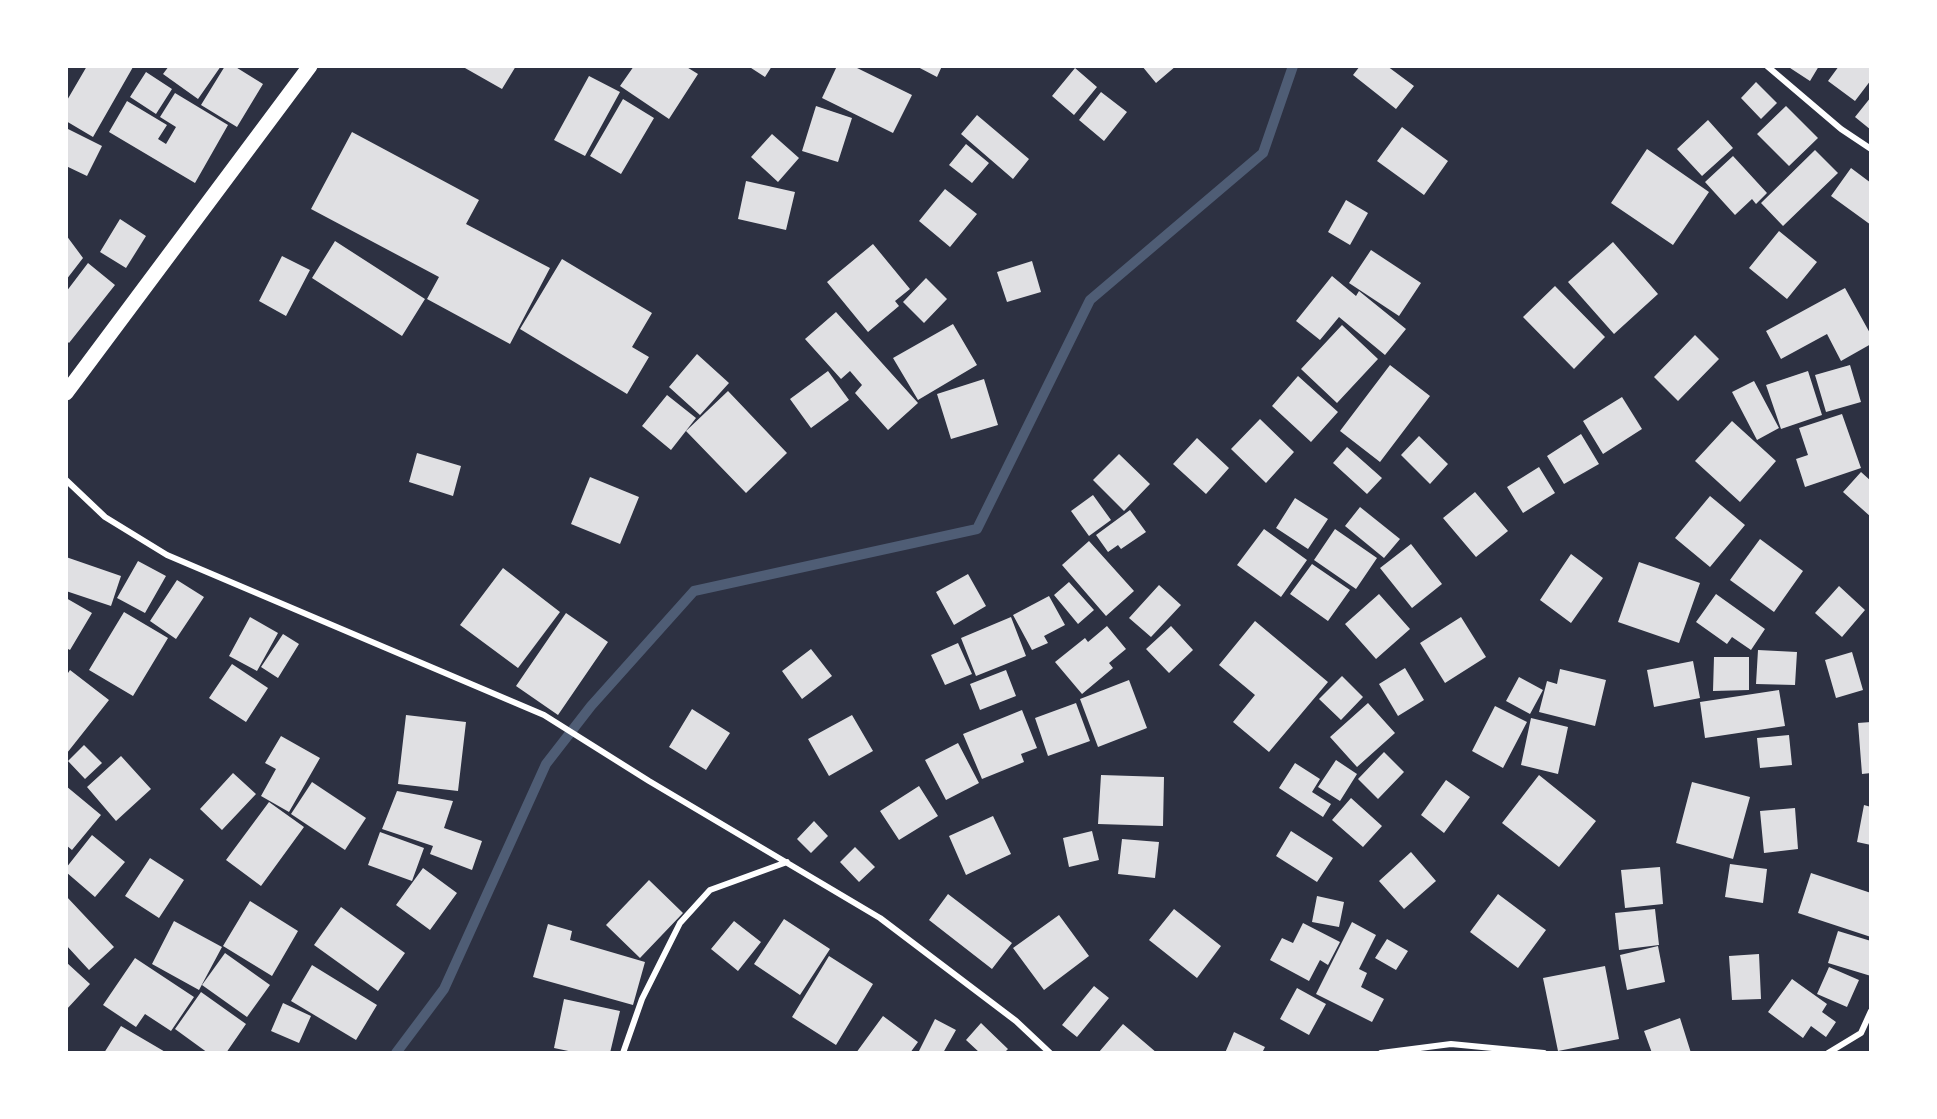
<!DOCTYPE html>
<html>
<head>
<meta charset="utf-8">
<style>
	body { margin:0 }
	#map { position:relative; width:1937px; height:1119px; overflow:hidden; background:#2d3142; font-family:Quicksand,sans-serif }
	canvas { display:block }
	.frame { position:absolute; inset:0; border:68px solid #fff; pointer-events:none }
</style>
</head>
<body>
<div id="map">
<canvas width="1937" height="1119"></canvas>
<div class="frame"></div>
</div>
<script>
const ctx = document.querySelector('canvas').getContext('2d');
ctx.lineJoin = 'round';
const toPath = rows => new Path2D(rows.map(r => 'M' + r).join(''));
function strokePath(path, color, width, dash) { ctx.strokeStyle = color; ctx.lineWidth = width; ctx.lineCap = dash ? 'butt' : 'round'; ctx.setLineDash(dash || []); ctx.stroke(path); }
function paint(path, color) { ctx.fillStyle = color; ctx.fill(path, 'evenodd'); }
strokePath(toPath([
	[396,1053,444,989,546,764,591,706,694,591,977,529,1090,300,1263,153,1293,66]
]), '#4f5d75', 10);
paint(toPath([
	[87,66,133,67,93,137,66,121,66,102],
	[169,66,221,66,198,99,163,74],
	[225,66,234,66,263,84,237,127,201,105],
	[466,66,516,66,502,89,465,68],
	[634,66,651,66,654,68,656,66,685,66,698,74,669,119,620,86],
	[748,66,772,66,765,77],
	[837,66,853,66,912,95,893,133,822,98],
	[916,66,942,66,937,77],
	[1142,66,1176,66,1156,83],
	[1360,66,1387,66,1414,86,1396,109,1353,75],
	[1787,66,1819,66,1810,81],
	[1839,66,1871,66,1871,80,1855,101,1828,81],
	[1075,68,1097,87,1074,115,1052,96],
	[146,72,172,89,156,114,130,97],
	[589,76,620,92,585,156,554,140],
	[1756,82,1777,103,1761,119,1741,98],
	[1101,92,1127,112,1104,141,1079,120],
	[175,93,228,125,195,183,109,132,127,101,167,125,158,139,166,144,176,127,160,117],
	[1871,97,1871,130,1855,117],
	[623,99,654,118,621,174,590,156],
	[816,106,852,118,838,162,802,151],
	[1786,106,1818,138,1789,166,1757,134],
	[977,115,1029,159,1013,179,961,134],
	[1708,120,1733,148,1702,176,1677,149],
	[1402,127,1448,161,1424,195,1377,161],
	[66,128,102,146,87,176,66,166],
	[352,132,479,200,466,224,550,268,510,344,427,299,439,277,311,209],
	[772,134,799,158,778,182,751,157],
	[966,144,989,163,972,183,949,165],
	[1647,149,1709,192,1673,245,1611,203],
	[1815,150,1838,173,1783,226,1761,203],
	[1733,156,1767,193,1756,204,1752,199,1735,215,1705,182],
	[1851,168,1871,183,1871,225,1831,196],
	[746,181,795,192,786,230,738,219],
	[945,189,977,214,950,247,919,221],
	[1346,200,1368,213,1350,245,1328,232],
	[120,219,146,236,126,268,100,252],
	[1779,231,1817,262,1787,299,1749,268],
	[66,235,83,258,66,280],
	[335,241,425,299,402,336,312,278],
	[1613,242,1658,294,1614,334,1568,282],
	[873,244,910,289,895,301,899,306,868,332,827,282],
	[1371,250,1421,283,1399,316,1349,283],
	[282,256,310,270,286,316,259,301],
	[562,259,652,313,632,347,649,357,627,394,520,329],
	[1032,261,1041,292,1007,302,997,272],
	[88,263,115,285,69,343,66,340,66,292],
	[1332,276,1356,296,1359,291,1406,329,1385,355,1339,317,1320,340,1296,321],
	[926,278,947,299,924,323,903,302],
	[1555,286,1605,337,1574,369,1523,317],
	[1845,288,1871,335,1871,344,1841,361,1827,334,1781,359,1766,331],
	[836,312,918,403,888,430,855,393,862,385,850,371,841,379,805,339],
	[953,324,977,365,918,400,893,358],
	[1342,325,1378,359,1337,403,1301,369],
	[1695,335,1719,359,1678,401,1654,377],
	[697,354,729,383,700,415,669,387],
	[1390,365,1430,396,1380,462,1340,431],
	[1850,365,1861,402,1826,412,1815,375],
	[828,371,849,400,811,428,790,399],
	[1808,371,1822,415,1781,429,1766,385],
	[1298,376,1338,412,1311,442,1272,406],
	[984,379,998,425,951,439,937,394],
	[1754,381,1779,428,1757,440,1732,392],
	[728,391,787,453,746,493,686,431],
	[667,395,696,418,671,450,642,426],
	[1622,397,1642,429,1603,454,1583,421],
	[1842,414,1861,468,1805,487,1796,459,1808,455,1799,428],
	[1260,419,1294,452,1266,483,1231,449],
	[1732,421,1776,461,1740,502,1695,461],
	[1581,434,1599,464,1564,484,1547,456],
	[1419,436,1448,464,1430,484,1401,455],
	[1197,438,1229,468,1206,494,1173,464],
	[1347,447,1382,478,1367,494,1333,463],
	[417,453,461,466,453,496,409,482],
	[1119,454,1150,484,1124,511,1093,480],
	[1539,467,1555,493,1523,513,1507,487],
	[1861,472,1871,481,1871,517,1843,492],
	[590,477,639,497,620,544,571,524],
	[1475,492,1508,531,1476,557,1443,518],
	[1093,495,1111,520,1089,536,1071,511],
	[1710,496,1745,525,1710,567,1675,538],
	[1295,498,1328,519,1308,549,1276,528],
	[1360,507,1400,539,1384,558,1345,526],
	[1130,510,1146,532,1121,549,1118,545,1108,552,1096,535],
	[1264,529,1307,560,1281,597,1237,565],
	[1335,529,1377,558,1356,589,1314,560],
	[1760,539,1803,571,1774,612,1730,580],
	[1089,541,1134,591,1106,616,1062,565],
	[1411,544,1442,584,1412,608,1380,568],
	[1571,554,1603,578,1571,623,1540,600],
	[66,557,121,576,111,606,66,591],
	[138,561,166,576,145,613,117,598],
	[1639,562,1700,583,1679,643,1618,622],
	[1312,564,1350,590,1328,621,1290,594],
	[503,568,560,612,518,668,460,625],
	[968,574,986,606,954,625,936,592],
	[177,580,204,597,176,639,150,621],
	[1069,582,1094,610,1078,624,1054,595],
	[1159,585,1181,605,1151,637,1129,618],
	[1839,586,1865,610,1842,637,1815,613],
	[1379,594,1410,629,1376,659,1345,624],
	[1716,594,1765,629,1751,650,1732,637,1727,644,1696,622],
	[1049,596,1065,625,1044,636,1048,643,1032,650,1013,615],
	[66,598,92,613,70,650,66,648],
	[124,612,168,638,133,696,89,670],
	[566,613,608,642,558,715,516,686],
	[250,617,278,633,257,671,229,656],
	[1011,617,1026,656,976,676,961,638],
	[1461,617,1486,657,1445,683,1420,643],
	[1255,621,1328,682,1269,752,1233,722,1255,695,1219,665],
	[1107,626,1126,649,1109,663,1113,668,1082,694,1055,662,1085,638,1088,642],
	[1171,626,1193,650,1169,673,1146,649],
	[283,634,299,644,278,678,261,667],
	[958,643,972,674,945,685,931,655],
	[811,649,832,676,802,699,782,671],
	[1758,650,1797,652,1795,685,1756,684],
	[1852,652,1863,690,1836,698,1825,660],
	[1714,657,1749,657,1749,690,1713,691],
	[1693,661,1700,698,1654,707,1647,670],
	[232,664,268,688,246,722,209,698],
	[1405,668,1424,700,1398,716,1379,684],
	[1560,669,1606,680,1595,726,1539,712,1547,681,1557,684],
	[70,670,109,700,67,753,66,676],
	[1006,670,1016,696,980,710,970,684],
	[1342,676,1363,697,1341,720,1319,699],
	[1519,677,1543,690,1530,714,1506,701],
	[1129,680,1147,728,1098,747,1080,699],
	[1779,690,1785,726,1705,738,1700,702],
	[1076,703,1090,741,1048,756,1035,718],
	[1368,703,1395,733,1357,767,1330,737],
	[1495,706,1527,722,1503,768,1472,751],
	[692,709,730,733,706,770,669,747],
	[1022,710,1037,748,1021,754,1024,762,982,779,963,734],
	[406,715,466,722,458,791,398,784],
	[852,715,873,751,829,776,808,739],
	[1531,718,1568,727,1558,774,1521,765],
	[1871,722,1871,773,1862,774,1858,723],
	[1789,735,1792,765,1760,768,1757,738],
	[281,736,320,758,289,812,261,796,276,769,265,763],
	[958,743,979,783,946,800,925,760],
	[84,745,102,763,85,779,68,761],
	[1384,752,1404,772,1378,799,1358,779],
	[121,756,151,789,116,821,87,787],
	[1336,760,1357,774,1340,801,1318,787],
	[1295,763,1320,779,1312,792,1331,804,1323,817,1279,788],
	[233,773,256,794,222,830,200,809],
	[1101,775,1164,777,1163,826,1098,824],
	[1539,775,1596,821,1559,867,1502,823],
	[1446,780,1470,797,1444,833,1421,815],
	[312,782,366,818,345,850,291,814],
	[1692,782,1750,797,1733,859,1676,843],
	[66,786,101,815,72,850,66,845],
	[919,786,938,816,899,840,880,811],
	[397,791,453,801,444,828,482,841,472,870,430,854,433,846,382,829],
	[1351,798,1382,826,1363,847,1332,820],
	[269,802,304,827,261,886,226,860],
	[1864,805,1871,807,1871,845,1857,842],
	[1795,808,1798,849,1764,853,1760,811],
	[993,816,1011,854,966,875,949,836],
	[814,821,828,836,811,853,797,839],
	[1092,831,1099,860,1069,867,1063,838],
	[1291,831,1333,858,1317,882,1276,856],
	[380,832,424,848,412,881,368,865],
	[92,835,125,862,95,897,66,872,66,868],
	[1122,839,1159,842,1155,878,1118,874],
	[855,847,875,867,859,882,840,862],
	[1411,852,1436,881,1404,909,1379,881],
	[150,858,184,880,159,918,125,896],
	[1730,864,1767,869,1763,903,1725,897],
	[1660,867,1663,904,1625,908,1621,870],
	[423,868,457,893,430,930,396,905],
	[1811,873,1871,893,1871,937,1798,913],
	[649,880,683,913,640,958,606,925],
	[948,894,1012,943,992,969,929,920],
	[1498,894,1546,930,1518,968,1470,932],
	[66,896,114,947,89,970,66,945],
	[1317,896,1344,902,1339,927,1312,922],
	[250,901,298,931,272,976,223,946],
	[341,907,405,953,378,991,314,945],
	[1174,909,1221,946,1197,978,1149,940],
	[1655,909,1659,945,1619,950,1615,913],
	[1059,915,1089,956,1044,990,1013,948],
	[784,919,830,949,800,995,754,964],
	[174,921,222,947,199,990,152,964],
	[734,921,761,942,738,971,711,949],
	[1352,922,1376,935,1359,969,1367,973,1361,987,1384,999,1372,1022,1316,994],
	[1303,923,1340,942,1328,965,1320,960,1309,981,1270,960,1282,938,1293,943],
	[548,924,572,931,570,940,645,962,633,1005,533,977],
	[1838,931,1871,941,1871,976,1828,963],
	[1387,939,1408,951,1396,970,1375,958],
	[1658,946,1665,982,1627,990,1620,955],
	[225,953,270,985,247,1017,202,985],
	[1759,954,1761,999,1732,1000,1729,956],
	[829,956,873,984,836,1045,792,1017],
	[135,958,194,997,171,1031,145,1014,136,1027,103,1005],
	[66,962,90,984,66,1010],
	[312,965,377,1005,356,1040,291,1001],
	[1605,966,1619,1039,1558,1051,1543,978],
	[1829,967,1859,980,1847,1007,1817,994],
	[1792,979,1827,1004,1822,1012,1836,1022,1826,1037,1811,1026,1803,1038,1768,1012],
	[1094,986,1109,998,1077,1037,1062,1025],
	[1297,988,1326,1004,1309,1035,1280,1019],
	[201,992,246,1024,226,1053,208,1053,175,1029],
	[564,999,620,1011,610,1053,578,1053,554,1048],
	[283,1003,311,1016,299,1043,271,1031],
	[883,1016,918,1042,910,1053,856,1053],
	[1680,1018,1691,1053,1652,1053,1644,1031],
	[935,1019,956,1030,943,1053,918,1053],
	[981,1023,1008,1049,1004,1053,980,1053,966,1040],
	[1123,1024,1157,1053,1100,1053,1099,1052],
	[121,1026,167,1053,104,1053],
	[1234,1032,1265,1047,1262,1053,1225,1053]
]), '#e0e0e3');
strokePath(toPath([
	[1767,66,1841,129,1871,149],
	[66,480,105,517,167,555,544,715,649,781,880,918,1016,1021,1050,1053],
	[623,1053,642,999,680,923,710,890,787,862],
	[1381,1053,1451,1044,1544,1053],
	[1828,1053,1861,1033,1871,1011]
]), '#fff', 6);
strokePath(toPath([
	[66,393,310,66]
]), '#fff', 15);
</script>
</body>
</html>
